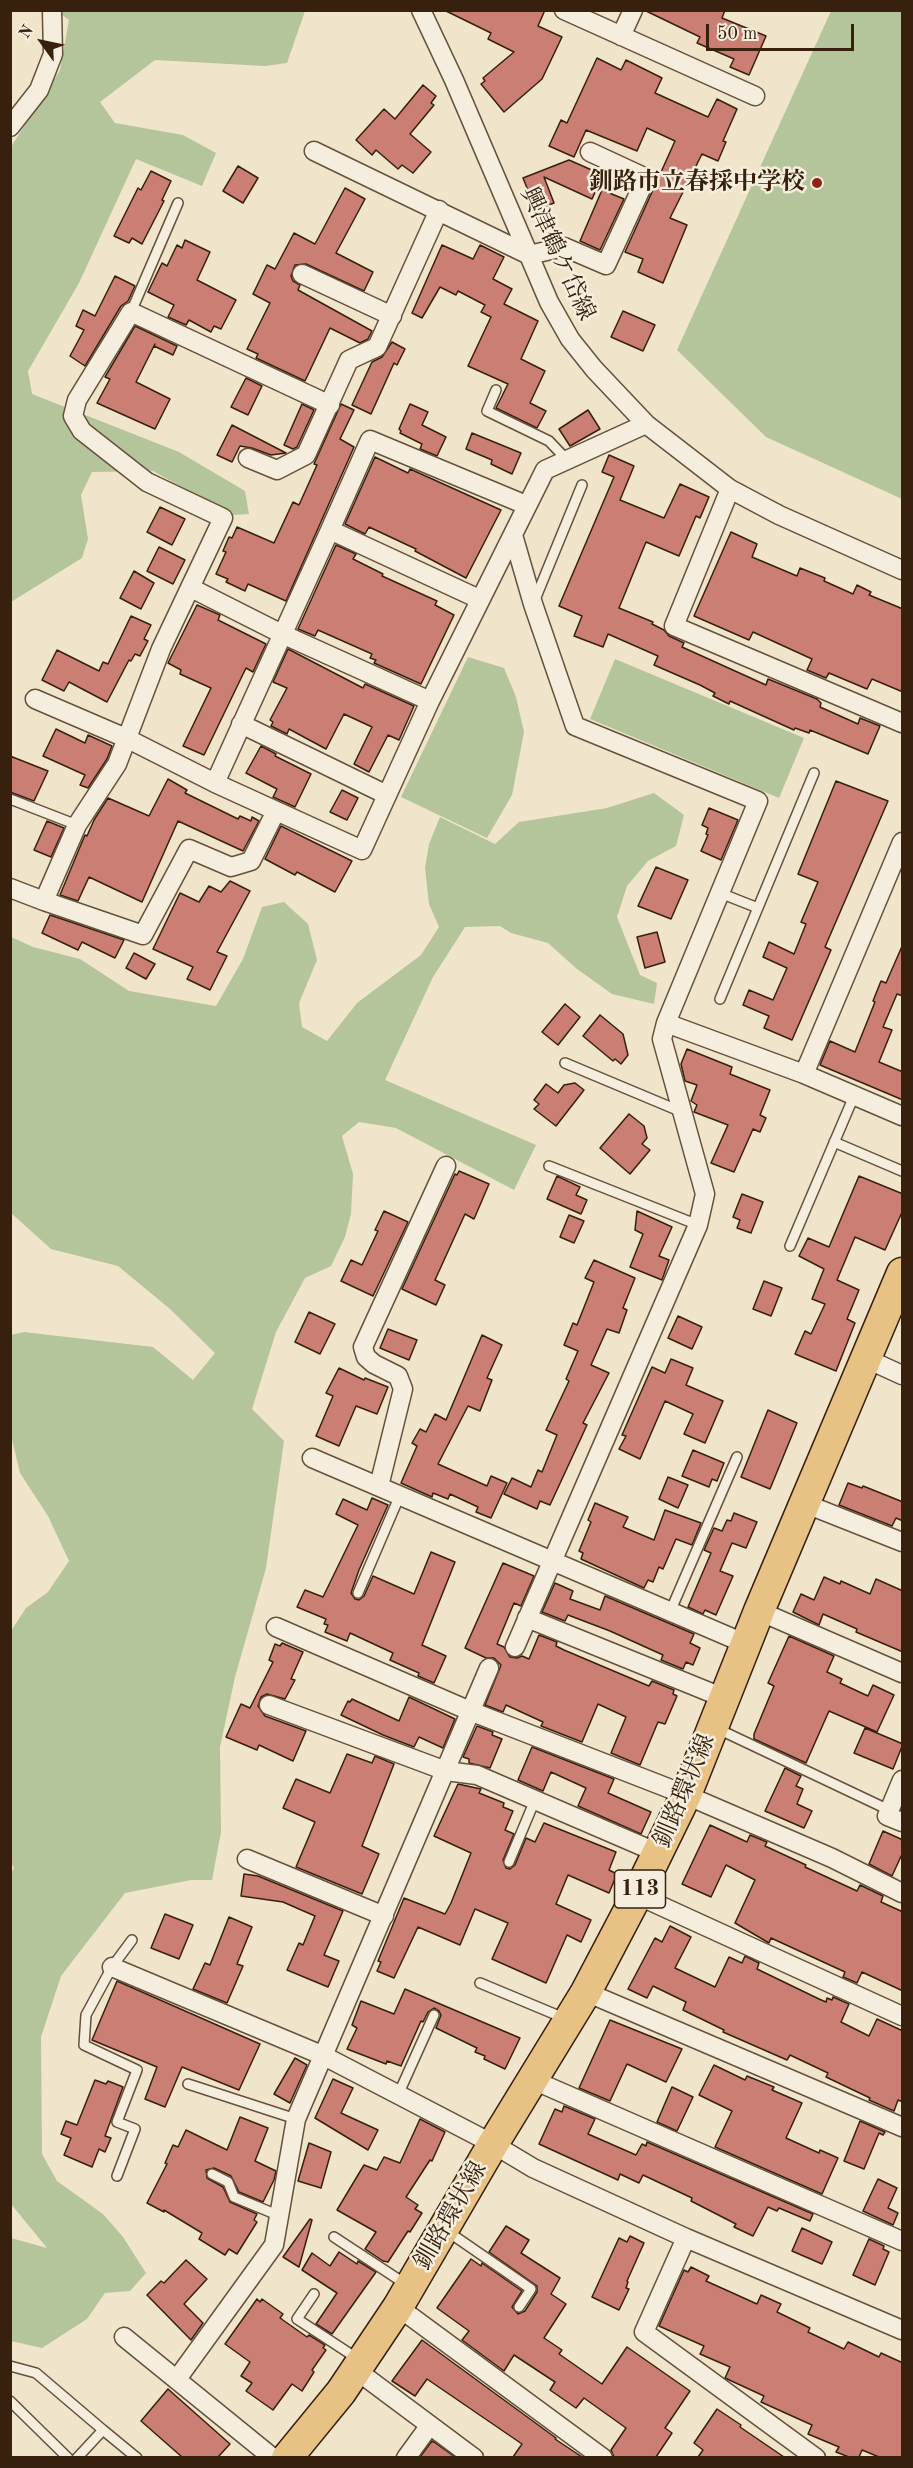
<!DOCTYPE html>
<html>
<head>
<meta charset="utf-8">
<style>
	body { margin:0 }
	#map { position:relative; width:913px; height:2468px; overflow:hidden; background:#f0e4ca; font-family:"Old Standard TT",serif }
	canvas { display:block }
	.frame { position:absolute; inset:0; border:12px solid #37200d; pointer-events:none }
	.north { position:absolute; left:12px; top:12px; width:60px; height:60px; -webkit-text-stroke:4px #f5eddd; paint-order:stroke; rotate:303deg; font-size:16px; font-weight:700; line-height:24px; text-align:center; color:#37200d }
	.north::after { content:''; display:block; margin:auto; width:21px; height:27px; background:#37200d; clip-path:polygon(50% 0,100% 100%,50% 72%,0 100%) }
	.scale { position:absolute; left:706px; top:24px; width:148px; height:27px; box-sizing:border-box; border:3px solid #37200d; border-top:0; padding-left:8px; font-size:18px; line-height:21px; white-space:nowrap; color:#37200d; -webkit-text-stroke:4px #f5eddd; paint-order:stroke }
</style>
</head>
<body>
<div id="map">
<canvas width="913" height="2468"></canvas>
<div class="frame"></div>
<div class="north">N</div>
<div class="scale">50 m</div>
</div>
<script>
const ctx = document.querySelector('canvas').getContext('2d');
ctx.lineJoin = 'round';
function paint(path, color) { ctx.fillStyle = color; ctx.fill(path, 'evenodd'); }
const toPath = rows => new Path2D(rows.map(r => 'M' + r).join(''));
function strokePath(path, color, width, dash) { ctx.strokeStyle = color; ctx.lineWidth = width; ctx.lineCap = dash ? 'butt' : 'round'; ctx.setLineDash(dash || []); ctx.stroke(path); }
function drawText(font, color, halo, rows, align = 'center') {
  ctx.font = font + ' "Old Standard TT","Noto Serif JP",serif'; ctx.lineWidth = 5; ctx.setLineDash([]); ctx.textBaseline = 'middle'; ctx.strokeStyle = halo; ctx.fillStyle = color; for (const [text, x, y, turn = 0] of rows) {
    ctx.save(); ctx.translate(x, y); ctx.rotate((+turn || 0) * Math.PI / 180); ctx.textAlign = isNaN(turn) ? turn : align; if (halo) ctx.strokeText(text, 0, 0); ctx.fillText(text, 0, 0); ctx.restore();
  }
}
paint(toPath([
	[57,11,305,11,287,63,265,66,155,60,100,102,115,123,183,135,216,153,202,186,136,159,79,283,28,371,32,394,179,452,245,491,249,514,232,515,153,471,92,472,81,495,88,539,82,558,11,602,11,147,60,70,69,20],
	[831,11,902,11,902,499,766,437,677,350],
	[468,657,504,668,516,697,524,732,512,795,487,838,401,797],
	[615,659,804,738,779,798,590,719],
	[654,793,684,815,676,846,648,861,627,886,617,917,640,975,657,983,654,1004,612,994,577,969,548,943,511,933,500,926,465,927,433,977,385,1080,536,1145,514,1190,396,1128,359,1122,342,1136,353,1174,351,1214,345,1237,331,1266,305,1278,276,1332,252,1409,284,1441,266,1568,235,1677,220,1747,221,1832,212,1880,191,1880,125,1893,61,1976,41,2037,42,2154,57,2181,103,2214,123,2237,146,2273,130,2291,105,2293,87,2319,42,2348,11,2341,11,2238,47,2248,11,2204,10,1876,14,1868,10,1861,11,1631,26,1608,48,1592,69,1561,48,1516,20,1473,11,1435,11,1335,24,1332,153,1347,193,1380,215,1353,170,1309,118,1266,51,1249,11,1213,11,937,33,947,80,959,129,991,216,1006,243,959,262,907,284,902,308,924,317,960,299,1003,302,1027,327,1041,357,1003,421,955,439,927,429,904,425,868,429,844,440,817,495,844,519,822,607,808]
]), '#b4c59b');
const building = toPath([
	[444,10,545,10,538,26,562,37,542,79,504,112,481,84,485,81,483,78,514,52,488,39,491,33,444,10],
	[644,10,725,10,722,18,766,36,749,75,730,67,734,59,697,43,700,37,644,10],
	[597,58,621,70,626,60,662,78,655,93,708,117,717,99,737,109,723,141,726,142,718,161,702,154,670,218,687,225,663,283,638,272,643,259,625,252,675,141,647,128,637,151,586,130,574,157,549,146,561,120,567,123,597,58],
	[423,85,436,96,431,103,434,105,410,134,431,152,413,173,402,165,398,169,376,150,372,155,356,140,384,109,395,119,423,85],
	[569,160,603,175,592,199,544,177,554,203,536,210,523,178,569,160],
	[238,166,258,178,243,203,223,191,238,166],
	[151,171,171,181,162,200,164,201,142,244,132,238,129,243,114,236,138,188,141,190,151,171],
	[345,188,365,199,336,253,373,272,364,291,306,264,295,265,291,276,293,281,300,285,298,290,372,331,368,339,360,343,330,328,305,381,256,358,258,354,247,349,270,303,253,294,267,265,275,269,294,233,315,244,345,188],
	[602,190,624,199,600,250,580,241,602,190],
	[185,240,210,252,197,280,236,300,221,329,214,326,211,332,189,320,186,325,168,317,174,305,148,292,162,263,167,266,177,245,182,248,185,240],
	[442,245,473,259,480,245,504,257,493,279,512,289,504,304,538,321,521,359,545,371,530,403,546,411,537,428,496,408,508,384,468,366,491,317,481,312,485,305,458,291,456,295,440,287,422,318,412,313,442,245],
	[115,276,135,286,128,301,121,306,85,366,70,356,84,330,76,326,83,310,95,316,115,276],
	[623,311,655,325,643,351,611,337,623,311],
	[135,326,177,346,173,355,154,346,155,344,136,382,170,399,155,429,97,403,110,379,105,377,135,326],
	[392,342,405,349,397,365,394,363,371,414,352,405,372,362,382,357,392,342],
	[246,378,262,386,248,415,231,407,246,378],
	[302,404,314,410,297,447,293,449,284,445,302,404],
	[341,404,354,410,340,439,354,447,286,601,248,584,245,591,226,582,228,579,216,574,226,552,223,551,229,537,232,538,237,527,274,543,293,502,299,505,317,465,314,464,341,404],
	[410,404,428,412,422,425,446,437,437,456,420,449,422,444,400,433,401,431,399,429,410,404],
	[588,410,600,429,570,446,559,429,588,410],
	[232,425,286,453,271,455,252,448,240,446,232,462,217,455,232,425],
	[472,433,521,453,512,474,491,464,492,460,466,449,472,433],
	[609,455,634,466,620,500,664,518,680,484,709,497,700,518,696,516,679,556,646,542,619,608,653,622,652,624,664,630,669,636,684,643,682,647,766,685,768,679,817,699,821,703,820,707,858,724,860,718,880,726,868,754,810,730,809,733,795,728,794,730,730,701,729,704,713,696,715,693,700,685,654,665,658,656,608,634,603,647,574,636,582,616,559,606,614,477,602,472,609,455],
	[375,457,408,473,410,469,501,510,466,578,415,551,416,549,369,527,365,534,345,524,375,457],
	[160,507,185,519,172,545,147,532,160,507],
	[731,532,757,544,752,557,797,576,800,568,825,578,824,581,853,594,857,585,871,592,869,595,903,609,903,692,872,679,867,689,829,673,826,678,807,670,812,659,753,632,749,640,694,616,731,532],
	[336,545,356,554,353,559,383,574,382,576,437,601,435,605,454,615,421,684,374,663,376,660,370,658,372,654,318,630,315,636,298,629,336,545],
	[159,547,185,560,173,584,147,571,159,547],
	[134,571,154,583,141,609,120,598,134,571],
	[197,605,220,615,218,620,266,644,253,672,246,668,204,755,183,746,211,688,180,674,181,670,168,663,197,605],
	[131,616,151,625,144,639,148,641,140,656,135,654,131,661,129,660,107,702,69,682,64,691,42,680,57,650,99,671,103,662,108,664,131,616],
	[288,649,363,688,365,684,414,706,399,740,388,735,369,772,354,764,372,727,344,714,326,749,289,729,287,734,271,726,273,722,270,720,287,688,273,682,288,649],
	[56,729,85,743,88,735,112,746,107,759,88,788,80,785,85,775,43,756,56,729],
	[261,746,276,754,275,756,311,774,295,807,273,797,277,789,246,773,261,746],
	[10,756,48,771,34,801,10,792,10,756],
	[168,779,187,790,185,793,238,819,240,816,251,821,252,817,259,821,243,851,178,821,142,902,89,877,78,901,60,895,85,835,87,836,94,820,108,798,149,816,168,779],
	[836,781,888,801,825,947,831,950,792,1040,764,1028,769,1016,743,1005,749,990,773,1000,787,968,763,957,769,942,794,954,806,924,801,922,818,882,798,874,836,781],
	[342,790,358,798,347,820,330,812,342,790],
	[709,808,738,820,721,860,701,851,708,835,706,834,708,828,702,825,709,808],
	[47,821,64,828,51,857,34,850,47,821],
	[281,826,352,861,335,892,297,872,295,875,265,859,281,826],
	[656,867,688,880,671,919,638,906,656,867],
	[230,881,250,891,217,952,227,956,210,990,187,979,193,967,153,949,180,893,199,902,209,886,221,892,230,881],
	[50,915,124,940,115,958,82,942,78,950,42,933,50,915],
	[657,932,665,962,645,968,637,937,657,932],
	[903,944,903,996,897,994,883,1027,892,1030,879,1062,903,1072,903,1100,820,1065,830,1041,855,1052,875,1002,873,1001,881,981,886,983,903,944],
	[134,953,155,964,146,979,126,968,134,953],
	[565,1004,580,1017,558,1045,542,1032,565,1004],
	[600,1015,623,1034,628,1055,621,1064,615,1059,613,1061,583,1036,600,1015],
	[687,1049,732,1067,730,1074,770,1090,760,1115,766,1118,760,1132,753,1129,734,1172,711,1163,728,1125,694,1112,697,1105,691,1101,697,1085,685,1081,681,1064,687,1049],
	[575,1083,584,1090,556,1126,534,1109,539,1104,534,1100,546,1084,558,1093,564,1085,575,1083],
	[629,1114,644,1126,647,1138,642,1144,650,1150,630,1174,600,1148,629,1114],
	[459,1171,489,1184,474,1219,465,1214,435,1280,445,1285,436,1305,402,1289,455,1174,457,1175,459,1171],
	[557,1176,580,1187,576,1195,587,1200,581,1214,547,1199,557,1176],
	[859,1176,903,1194,903,1210,885,1250,855,1237,837,1280,859,1290,847,1319,855,1323,836,1371,795,1354,805,1331,811,1334,825,1304,812,1299,824,1269,799,1256,808,1238,829,1247,859,1176],
	[742,1194,763,1202,751,1233,737,1228,740,1220,733,1217,742,1194],
	[384,1211,408,1222,373,1296,341,1281,351,1260,362,1265,378,1231,375,1230,384,1211],
	[637,1211,672,1227,659,1256,669,1260,662,1280,630,1267,643,1234,635,1230,637,1211],
	[569,1215,584,1221,574,1243,560,1237,569,1215],
	[594,1260,635,1278,623,1308,627,1310,619,1333,607,1329,591,1365,609,1373,583,1423,587,1425,550,1505,540,1501,537,1509,504,1494,512,1478,531,1487,538,1470,542,1472,557,1435,546,1430,569,1381,566,1379,578,1351,564,1345,573,1323,577,1325,594,1282,585,1278,594,1260],
	[764,1281,782,1288,771,1316,753,1309,764,1281],
	[309,1312,335,1324,320,1354,295,1342,309,1312],
	[678,1316,702,1327,692,1349,668,1338,678,1316],
	[388,1329,417,1340,409,1360,380,1348,388,1329],
	[482,1335,502,1345,487,1378,492,1380,480,1411,468,1406,438,1464,487,1486,491,1476,507,1483,491,1518,476,1512,478,1507,450,1494,448,1499,433,1493,432,1497,401,1483,417,1446,412,1443,420,1429,426,1432,435,1414,446,1420,482,1335],
	[671,1359,693,1368,686,1385,723,1401,705,1443,684,1434,693,1414,665,1401,640,1459,619,1449,626,1436,622,1435,652,1367,665,1373,671,1359],
	[339,1368,364,1380,365,1378,388,1387,377,1414,356,1406,339,1446,316,1436,333,1396,326,1393,339,1368],
	[768,1410,797,1423,770,1489,741,1477,768,1410],
	[693,1450,724,1463,717,1481,712,1479,709,1487,682,1476,693,1450],
	[668,1477,688,1485,678,1508,659,1499,668,1477],
	[848,1483,862,1488,863,1486,903,1502,903,1521,896,1518,892,1526,839,1505,848,1483],
	[372,1498,388,1505,359,1570,351,1593,355,1599,359,1600,364,1596,373,1576,414,1594,431,1552,455,1562,422,1645,446,1656,434,1683,418,1676,419,1673,390,1660,393,1653,350,1633,347,1641,325,1632,328,1625,324,1624,326,1619,297,1607,305,1590,323,1597,358,1525,336,1514,343,1499,367,1510,372,1498],
	[595,1503,628,1517,623,1527,654,1540,665,1510,701,1523,692,1545,676,1539,663,1569,659,1567,653,1582,648,1580,644,1588,581,1559,583,1553,579,1551,591,1522,588,1520,595,1503],
	[734,1513,757,1522,746,1548,732,1543,720,1571,733,1576,716,1615,705,1610,703,1614,688,1607,711,1553,704,1550,714,1528,722,1531,727,1520,731,1521,734,1513],
	[503,1563,534,1576,521,1606,514,1603,497,1644,504,1647,510,1657,517,1658,522,1656,529,1659,539,1635,557,1642,556,1646,564,1650,649,1686,652,1681,674,1690,673,1694,677,1696,665,1724,658,1722,640,1765,611,1753,626,1717,598,1704,582,1742,541,1726,543,1722,506,1705,503,1712,485,1705,501,1665,494,1658,486,1658,465,1648,503,1563],
	[824,1577,840,1584,841,1581,870,1594,876,1579,903,1591,903,1652,856,1632,857,1629,823,1614,819,1625,793,1612,801,1594,814,1600,824,1577],
	[555,1583,573,1591,570,1599,600,1610,605,1596,694,1634,690,1643,700,1648,693,1665,686,1662,683,1669,661,1660,663,1655,610,1631,568,1615,565,1621,542,1612,555,1583],
	[789,1636,834,1656,827,1672,842,1679,840,1683,868,1696,873,1685,894,1695,877,1732,829,1711,806,1763,754,1739,754,1734,774,1686,768,1683,789,1636],
	[282,1643,303,1652,291,1679,295,1680,285,1699,267,1694,261,1697,258,1706,265,1716,306,1731,293,1761,259,1745,257,1750,226,1737,241,1704,250,1708,273,1662,269,1660,275,1644,280,1646,282,1643],
	[409,1697,455,1719,443,1748,419,1737,414,1747,383,1735,341,1715,348,1701,350,1702,352,1699,399,1721,409,1697],
	[477,1726,493,1732,492,1735,502,1739,490,1768,469,1763,469,1759,463,1757,477,1726],
	[865,1728,903,1744,893,1769,854,1753,865,1728],
	[532,1747,614,1779,608,1793,651,1812,641,1834,578,1806,586,1788,551,1772,543,1791,518,1780,532,1747],
	[347,1754,372,1763,375,1756,394,1764,362,1846,379,1854,362,1894,296,1867,315,1822,283,1808,296,1779,330,1793,347,1754],
	[785,1768,801,1776,796,1786,803,1789,797,1804,812,1811,804,1828,765,1811,785,1768],
	[458,1784,481,1789,479,1793,504,1803,503,1807,513,1811,505,1830,514,1834,503,1860,506,1868,510,1869,515,1865,526,1838,535,1842,544,1823,616,1852,609,1870,617,1874,609,1893,568,1875,556,1904,591,1920,581,1942,567,1935,546,1983,492,1959,508,1923,475,1909,460,1945,418,1927,394,1978,377,1971,381,1962,378,1961,404,1898,445,1914,451,1903,471,1853,434,1836,458,1784],
	[710,1825,747,1842,750,1835,767,1842,765,1846,806,1865,805,1867,857,1891,860,1885,883,1896,881,1902,903,1912,903,1991,862,1972,857,1983,843,1977,845,1972,771,1938,769,1943,735,1923,755,1880,726,1865,711,1897,682,1884,710,1825],
	[883,1831,903,1840,903,1852,892,1876,869,1864,883,1831],
	[244,1874,258,1876,343,1911,324,1955,339,1961,328,1987,287,1970,299,1943,303,1945,315,1916,283,1902,241,1896,244,1874],
	[165,1914,193,1925,179,1959,151,1948,165,1914],
	[229,1917,252,1927,237,1964,243,1966,227,2003,193,1989,205,1963,210,1965,229,1917],
	[670,1926,691,1937,675,1968,715,1987,729,1957,742,1963,745,1956,759,1963,757,1969,819,1999,826,2002,827,1998,832,2000,833,1997,849,2004,841,2022,869,2036,877,2019,903,2031,903,2102,898,2100,894,2111,869,2100,870,2098,826,2077,828,2073,790,2055,787,2060,723,2032,724,2030,683,2010,686,2002,653,1986,647,1998,628,1989,655,1938,662,1942,670,1926],
	[117,1981,260,2044,239,2090,182,2067,165,2107,145,2099,157,2067,92,2040,117,1981],
	[405,1989,520,2038,505,2069,484,2059,485,2056,475,2052,477,2048,436,2028,441,2015,439,2011,434,2008,428,2012,423,2022,421,2021,401,2066,387,2061,386,2064,347,2049,357,2028,352,2025,361,2001,394,2014,405,1989],
	[610,2020,682,2049,666,2082,627,2064,610,2101,579,2088,610,2020],
	[295,2058,307,2065,290,2103,274,2094,295,2058],
	[714,2065,745,2080,747,2076,774,2087,772,2090,802,2103,786,2138,819,2153,820,2150,838,2158,822,2194,715,2147,732,2111,699,2095,714,2065],
	[333,2079,353,2088,341,2113,378,2130,368,2150,315,2118,333,2079],
	[95,2080,106,2084,108,2081,123,2087,105,2136,111,2138,105,2152,99,2149,92,2167,64,2155,71,2138,61,2134,66,2121,77,2125,95,2080],
	[672,2087,693,2097,677,2131,657,2122,672,2087],
	[564,2106,595,2119,588,2134,636,2155,642,2144,646,2146,647,2142,813,2214,810,2221,779,2208,777,2211,768,2207,753,2236,734,2227,736,2224,691,2201,692,2198,643,2175,639,2183,620,2174,618,2180,539,2144,555,2109,562,2112,564,2106],
	[240,2117,268,2128,255,2161,276,2171,274,2180,263,2202,239,2192,231,2176,214,2168,206,2170,207,2178,223,2187,230,2202,257,2214,254,2220,257,2222,237,2254,229,2249,225,2255,199,2239,202,2233,164,2210,164,2212,147,2203,167,2164,165,2163,173,2145,178,2147,186,2130,227,2150,240,2117],
	[420,2119,445,2132,432,2161,430,2160,406,2197,418,2205,415,2209,422,2213,410,2232,408,2231,388,2262,383,2261,365,2249,376,2232,337,2210,364,2165,377,2170,384,2157,400,2163,420,2119],
	[860,2121,885,2132,883,2135,879,2133,864,2169,844,2161,860,2121],
	[309,2143,331,2152,321,2188,298,2181,309,2143],
	[878,2179,897,2188,888,2208,898,2213,893,2225,863,2211,878,2179],
	[310,2219,312,2220,299,2267,283,2257,310,2219],
	[506,2226,529,2240,521,2253,560,2278,551,2294,566,2304,544,2338,562,2350,559,2354,602,2384,627,2347,690,2391,665,2428,672,2433,656,2457,614,2457,611,2450,626,2428,584,2398,576,2408,550,2390,555,2382,514,2355,504,2371,462,2340,469,2331,437,2308,471,2259,481,2266,482,2263,522,2291,512,2307,518,2314,525,2311,537,2292,537,2286,489,2252,506,2226],
	[802,2228,832,2242,822,2264,792,2251,802,2228],
	[630,2236,644,2243,627,2281,628,2282,626,2288,629,2289,619,2310,592,2297,619,2238,627,2242,630,2236],
	[869,2239,884,2246,883,2249,889,2252,875,2285,853,2275,869,2239],
	[339,2252,357,2264,358,2261,376,2272,332,2334,316,2324,337,2293,302,2270,312,2253,330,2266,339,2252],
	[186,2260,207,2279,184,2304,203,2323,191,2340,147,2295,161,2281,164,2283,186,2260],
	[691,2267,709,2276,706,2281,757,2304,761,2295,781,2304,777,2312,810,2328,808,2332,844,2349,848,2342,879,2357,881,2353,903,2363,903,2457,879,2457,862,2450,859,2457,849,2457,836,2452,839,2447,808,2434,812,2425,761,2402,764,2396,725,2378,730,2367,700,2354,704,2346,659,2326,684,2270,688,2272,691,2267],
	[257,2299,260,2302,262,2299,283,2314,280,2318,307,2337,309,2335,325,2345,323,2348,326,2350,312,2370,314,2372,302,2391,292,2384,273,2410,246,2391,252,2383,241,2376,250,2362,225,2344,257,2299],
	[422,2340,556,2438,555,2439,582,2457,513,2457,522,2444,427,2379,415,2396,392,2381,422,2340],
	[168,2389,230,2444,218,2457,182,2457,141,2421,168,2389],
	[717,2409,741,2425,740,2427,784,2457,698,2457,703,2450,694,2443,717,2409],
	[432,2441,434,2442,455,2457,420,2457,432,2441]
]);
paint(building, '#cb7f74');
strokePath(building, '#37200d', 1.5);
const lane = toPath([
	[131,312,178,203],
	[496,390,487,411,549,441,567,460],
	[534,602,582,485],
	[10,799,77,825],
	[720,893,758,908],
	[720,999,814,773],
	[565,1063,682,1112],
	[834,1142,902,1171],
	[549,1166,698,1225],
	[790,1246,854,1096],
	[358,1593,400,1495],
	[670,1612,737,1457],
	[718,1729,889,1810],
	[509,1862,535,1800],
	[480,1983,564,2018],
	[188,2084,296,2119],
	[398,2095,434,2015],
	[212,2174,228,2182,234,2197,280,2216],
	[117,2176,135,2129,117,2122,137,2070,84,2045,86,2015,112,1967,132,1940],
	[447,2231,531,2289,519,2307],
	[334,2237,407,2285],
	[314,2294,297,2319,358,2359],
	[10,2366,36,2373,103,2430],
	[10,2401,68,2458],
	[77,2458,103,2430,137,2458]
]);
const street = toPath([
	[421,10,454,80,549,302,570,339,594,369,646,424,730,489,779,515,902,570],
	[564,10,755,96],
	[621,36,633,10],
	[10,127,39,90,53,54,52,10],
	[314,151,529,255,564,247,606,265,646,178,590,152],
	[302,274,392,316],
	[248,458,277,470,306,455,349,360,377,347,439,210],
	[730,489,674,626,902,723],
	[330,530,370,440,526,505],
	[513,535,533,604,575,726,758,801,666,1023,804,1074,902,1116],
	[191,588,282,634,430,701],
	[35,699,128,739,215,783,362,850,430,701,545,470,646,424],
	[241,724,387,795],
	[215,783,330,530,479,599],
	[10,888,44,901,77,825,117,764,161,649,223,518,147,482,82,431,73,416,77,400,131,312,330,405],
	[44,901,143,935,189,849,231,867,251,861,276,811],
	[804,1074,902,842],
	[867,1359,902,1375],
	[312,1458,746,1644],
	[379,1486,403,1389,398,1376,374,1364,366,1357,363,1347,446,1166],
	[806,1504,902,1542],
	[759,1611,902,1673],
	[527,1618,724,1698],
	[276,1627,470,1711,686,1795,832,1858,902,1893],
	[515,1647,698,1225,705,1194,662,1039,666,1023],
	[269,1705,446,1771,477,1775,658,1853],
	[902,1780,887,1816,902,1822],
	[247,1859,384,1916],
	[637,1895,902,2016],
	[112,1967,324,2056,493,2144,533,2168,686,2238,902,2330],
	[586,1992,902,2127],
	[533,2080,902,2241],
	[686,2238,644,2332,816,2458],
	[398,2307,603,2458],
	[124,2337,273,2458],
	[356,2370,474,2458],
	[177,2379,274,2245,296,2119,489,1668],
	[406,2458,430,2425]
]);
const primary = toPath([
	[287,2458,341,2392,398,2307,493,2144,586,1992,637,1895,686,1795,759,1611,902,1273]
]);
strokePath(lane, '#65513c', 12);
strokePath(street, '#65513c', 21);
strokePath(primary, '#37200d', 33);
strokePath(lane, '#f5eddd', 9);
strokePath(street, '#f5eddd', 18);
strokePath(primary, '#e8c285', 30);
for (const [x, y, r, color] of [
	[817,183,6,"#8f2418"]
]) { const dot = new Path2D(); dot.arc(x, y, r, 0, 2 * Math.PI); ctx.fillStyle = color; ctx.fill(dot); strokePath(dot, '#f5eddd', 2); }
for (const [x, y, w] of [
	[640,1889,51]
]) { const box = new Path2D(); box.roundRect(x - w / 2, y - 19, w, 38, 4.5); ctx.fillStyle = '#f5eddd'; ctx.fill(box); strokePath(box, '#37200d', 1.5); }
drawText('bold 22px', '#37200d', null, [
	["113",640,1889]
]);
drawText('bold 24px', '#37200d', '#f5eddd', [
	["釧路市立春採中学校",805,183]
], 'right');
drawText('24px', '#37200d', '#f5eddd', [
	["興津鶴ケ岱線",557,254,65],
	["釧路環状線",685,1791,-67],
	["釧路環状線",451,2216,-60]
]);
</script>
</body>
</html>
